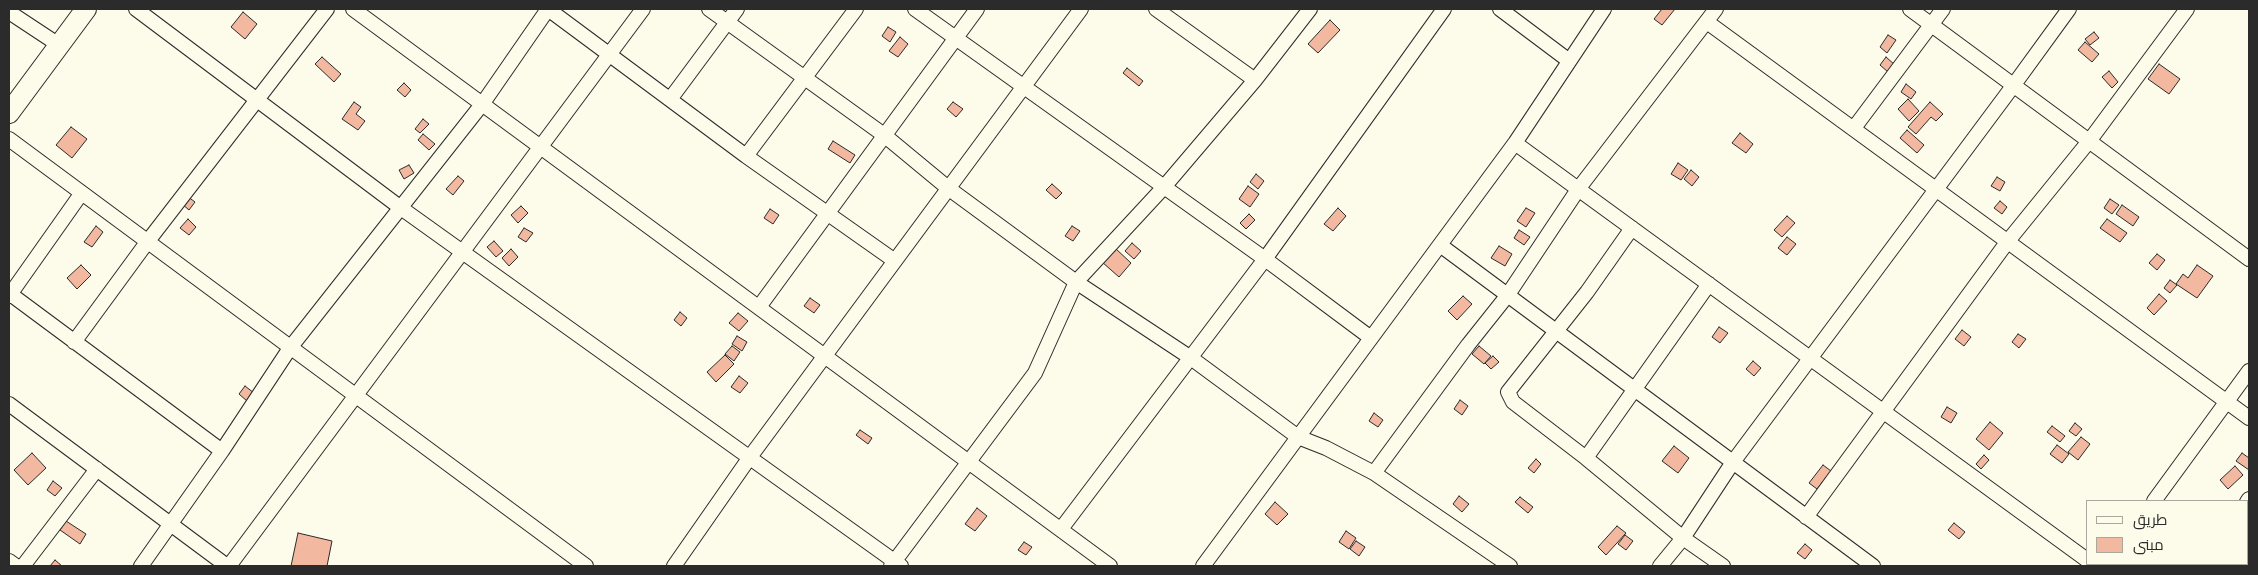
<!DOCTYPE html>
<html>
<head>
<meta charset="utf-8">
<style>
	body { margin:0 }
	#map { position:relative; width:2258px; height:575px; overflow:hidden; background:#fdfbea; font-family:Figtree,Cairo,sans-serif }
	canvas { display:block }
	.frame { position:absolute; inset:0; border:10px solid #2b2b2b; pointer-events:none }
	.legend { position:absolute; left:2086px; top:500px; width:162px; height:65px; box-sizing:border-box; background:#fdfbea; border:1px solid #a9a89e; margin:0; padding:6px 9px; list-style:none; font-size:15px; color:#2b2b2b }
	.legend li { display:flex; align-items:center; gap:10px; height:25px }
	.legend b { width:25px; border:1px solid #a9a89e }
</style>
</head>
<body>
<div id="map">
<canvas width="2258" height="575"></canvas>
<div class="frame"></div>
<ul class="legend">
<li><b style="height:6px;background:#fdfbea"></b>طريق</li>
<li><b style="height:14px;background:#f2b8a0"></b>مبنى</li>
</ul>
</div>
<script>
const ctx = document.querySelector('canvas').getContext('2d');
ctx.lineJoin = 'round';
function paint(path, color) { ctx.fillStyle = color; ctx.fill(path, 'evenodd'); }
const toPath = rows => new Path2D(rows.map(r => 'M' + r).join(''));
function strokePath(path, color, width, dash) { ctx.strokeStyle = color; ctx.lineWidth = width; ctx.lineCap = dash ? 'butt' : 'round'; ctx.setLineDash(dash || []); ctx.stroke(path); }
const building = toPath([
	[1662,9,1675,9,1662,25,1654,19,1662,9],
	[243,12,257,24,245,39,231,27,243,12],
	[1330,20,1340,30,1318,53,1308,44,1330,20],
	[888,27,896,32,890,42,882,36,888,27],
	[2094,32,2099,38,2090,45,2085,39,2094,32],
	[1888,35,1896,40,1887,53,1880,47,1888,35],
	[900,37,908,44,898,57,889,51,900,37],
	[2085,42,2099,54,2092,62,2078,50,2085,42],
	[322,57,341,74,334,82,315,64,322,57],
	[1886,57,1895,65,1888,72,1880,65,1886,57],
	[2159,64,2180,79,2169,94,2148,79,2159,64],
	[1127,68,1143,81,1139,86,1123,73,1127,68],
	[2109,71,2118,82,2112,88,2102,77,2109,71],
	[404,83,411,90,405,97,397,90,404,83],
	[1906,84,1916,92,1911,99,1901,92,1906,84],
	[1908,99,1919,111,1909,121,1898,109,1908,99],
	[354,102,361,107,356,114,365,121,358,130,342,119,354,102],
	[953,102,963,109,956,117,947,109,953,102],
	[1930,102,1943,114,1936,121,1931,117,1916,134,1908,127,1930,102],
	[423,119,429,124,420,133,415,129,423,119],
	[71,127,87,139,72,158,56,145,71,127],
	[1907,130,1924,145,1917,153,1900,138,1907,130],
	[1740,133,1753,144,1746,153,1732,143,1740,133],
	[423,134,435,144,429,150,418,140,423,134],
	[833,141,855,155,850,163,828,149,833,141],
	[1678,163,1688,170,1681,180,1671,174,1678,163],
	[409,165,414,173,404,179,399,170,409,165],
	[1691,170,1699,177,1692,186,1684,179,1691,170],
	[1256,174,1264,181,1258,189,1250,182,1256,174],
	[458,176,464,181,453,195,446,189,458,176],
	[1997,177,2005,182,2000,191,1991,186,1997,177],
	[1052,184,1062,193,1056,199,1046,190,1052,184],
	[1248,186,1259,194,1250,207,1239,199,1248,186],
	[187,196,195,202,189,210,182,204,187,196],
	[2110,199,2119,205,2112,214,2104,208,2110,199],
	[2000,201,2007,207,2002,214,1994,208,2000,201],
	[2122,205,2139,217,2133,226,2116,214,2122,205],
	[521,206,528,213,518,223,511,215,521,206],
	[1338,208,1346,216,1333,231,1324,224,1338,208],
	[1526,208,1535,213,1526,227,1517,221,1526,208],
	[770,209,779,215,773,224,764,218,770,209],
	[1249,214,1255,220,1246,229,1240,223,1249,214],
	[1787,216,1795,223,1782,237,1774,230,1787,216],
	[188,219,196,227,189,235,180,228,188,219],
	[2107,219,2127,233,2120,242,2100,228,2107,219],
	[96,226,103,232,92,247,84,242,96,226],
	[1072,226,1080,231,1073,241,1065,236,1072,226],
	[524,228,533,233,526,242,518,237,524,228],
	[1519,230,1530,237,1524,245,1514,238,1519,230],
	[1787,237,1796,244,1787,255,1778,248,1787,237],
	[494,241,503,251,496,257,487,247,494,241],
	[1132,243,1141,251,1134,259,1125,251,1132,243],
	[1499,246,1512,254,1505,266,1491,258,1499,246],
	[1115,248,1131,263,1119,277,1102,262,1115,248],
	[511,249,518,257,509,266,502,258,511,249],
	[2157,254,2165,260,2157,270,2149,263,2157,254],
	[81,265,91,275,77,289,67,278,81,265],
	[2197,265,2213,276,2197,298,2176,284,2183,274,2188,278,2197,265],
	[2170,280,2177,285,2170,293,2164,288,2170,280],
	[2159,294,2167,301,2154,315,2147,308,2159,294],
	[1463,296,1472,304,1457,320,1448,311,1463,296],
	[810,298,820,305,814,313,804,306,810,298],
	[680,312,687,318,681,326,674,320,680,312],
	[738,313,748,321,739,331,729,323,738,313],
	[1719,327,1728,333,1720,343,1712,337,1719,327],
	[1962,330,1971,337,1964,346,1955,339,1962,330],
	[2018,334,2026,339,2019,348,2012,342,2018,334],
	[737,336,747,342,742,351,732,344,737,336],
	[732,346,740,352,734,361,725,354,732,346],
	[1479,346,1491,356,1484,364,1472,354,1479,346],
	[725,355,734,364,716,382,707,372,725,355],
	[1493,356,1499,362,1491,369,1485,363,1493,356],
	[1753,361,1761,368,1754,376,1746,369,1753,361],
	[739,376,748,383,740,393,731,387,739,376],
	[245,386,254,393,247,401,239,394,245,386],
	[1460,400,1468,406,1462,415,1454,409,1460,400],
	[1947,407,1957,413,1951,423,1941,417,1947,407],
	[1374,413,1383,420,1378,427,1369,421,1374,413],
	[1990,422,2003,433,1989,450,1976,439,1990,422],
	[2075,423,2082,429,2076,436,2069,431,2075,423],
	[2052,426,2065,436,2060,442,2047,432,2052,426],
	[860,430,872,438,868,444,856,435,860,430],
	[2081,437,2090,444,2078,460,2068,452,2081,437],
	[2057,445,2069,454,2062,463,2050,454,2057,445],
	[1674,446,1689,458,1678,473,1662,461,1674,446],
	[32,453,46,468,28,485,14,470,32,453],
	[2242,453,2249,458,2249,470,2236,461,2242,453],
	[1984,455,1989,460,1981,469,1976,464,1984,455],
	[1536,459,1541,464,1534,473,1528,468,1536,459],
	[1823,465,1831,471,1817,489,1809,483,1823,465],
	[2235,466,2243,475,2228,489,2220,480,2235,466],
	[53,481,62,488,55,496,47,490,53,481],
	[1459,496,1469,504,1462,512,1453,504,1459,496],
	[1520,497,1533,507,1528,513,1515,502,1520,497],
	[1275,502,1288,514,1277,525,1265,514,1275,502],
	[977,508,987,516,975,531,965,524,977,508],
	[66,521,86,534,80,544,60,530,66,521],
	[1954,523,1965,532,1959,539,1948,530,1954,523],
	[1617,526,1626,533,1606,555,1598,547,1617,526],
	[1346,531,1356,538,1349,549,1339,542,1346,531],
	[298,533,332,541,327,566,291,566,298,533],
	[1625,535,1633,541,1626,550,1618,544,1625,535],
	[1356,541,1365,547,1359,556,1350,549,1356,541],
	[1024,542,1032,547,1026,555,1018,550,1024,542],
	[1805,544,1812,550,1805,559,1797,553,1805,544],
	[55,560,62,566,50,566,55,560],
	[2140,564,2163,564,2162,566,2141,566,2140,564]
]);
paint(building, '#f2b8a0');
strokePath(building, '#2b2b2b', 1);
const street = toPath([
	[136,9,401,208,901,566],
	[353,9,1110,566],
	[548,9,746,156,895,261],
	[709,9,884,135,948,188,1076,282,1191,358,1298,437,1326,448,1374,473,1510,566],
	[915,9,1265,259,1371,338],
	[1156,9,1255,80],
	[1500,9,1568,60],
	[1910,9,2249,259],
	[9,12,59,45],
	[1707,22,2249,418],
	[671,98,737,9],
	[1854,128,1943,9],
	[9,139,586,566],
	[1515,143,2087,560],
	[746,156,856,9],
	[1632,228,1587,292,1508,392,1513,402,1586,458,1683,538,1723,566],
	[1440,245,1873,566],
	[9,293,222,451],
	[9,296,81,194],
	[759,307,977,9],
	[74,342,148,241,327,9],
	[9,404,227,566],
	[1586,458,1709,284],
	[1374,473,1468,345,1507,296,1579,188,1716,9],
	[2154,501,2249,371],
	[2247,502,2249,499],
	[1806,517,2008,241,2090,140,2187,9],
	[1061,529,1265,259,1444,9],
	[9,561,16,566],
	[23,566,97,469],
	[141,566,222,451,290,348,483,103,548,9],
	[229,566,643,9],
	[674,566,750,457,1081,9],
	[891,566,1035,373,1076,282,1164,187,1255,80,1310,9],
	[1203,566,1515,143,1604,9],
	[1660,566,1683,538,1733,462,2013,86,2069,9],
	[2106,566,2108,564],
	[2198,566,2199,564]
]);
const secondary = toPath([
	[9,113,86,9]
]);
strokePath(street, '#2b2b2b', 16);
strokePath(secondary, '#2b2b2b', 22);
strokePath(street, '#fdfbea', 14);
strokePath(secondary, '#fdfbea', 20);
</script>
</body>
</html>
